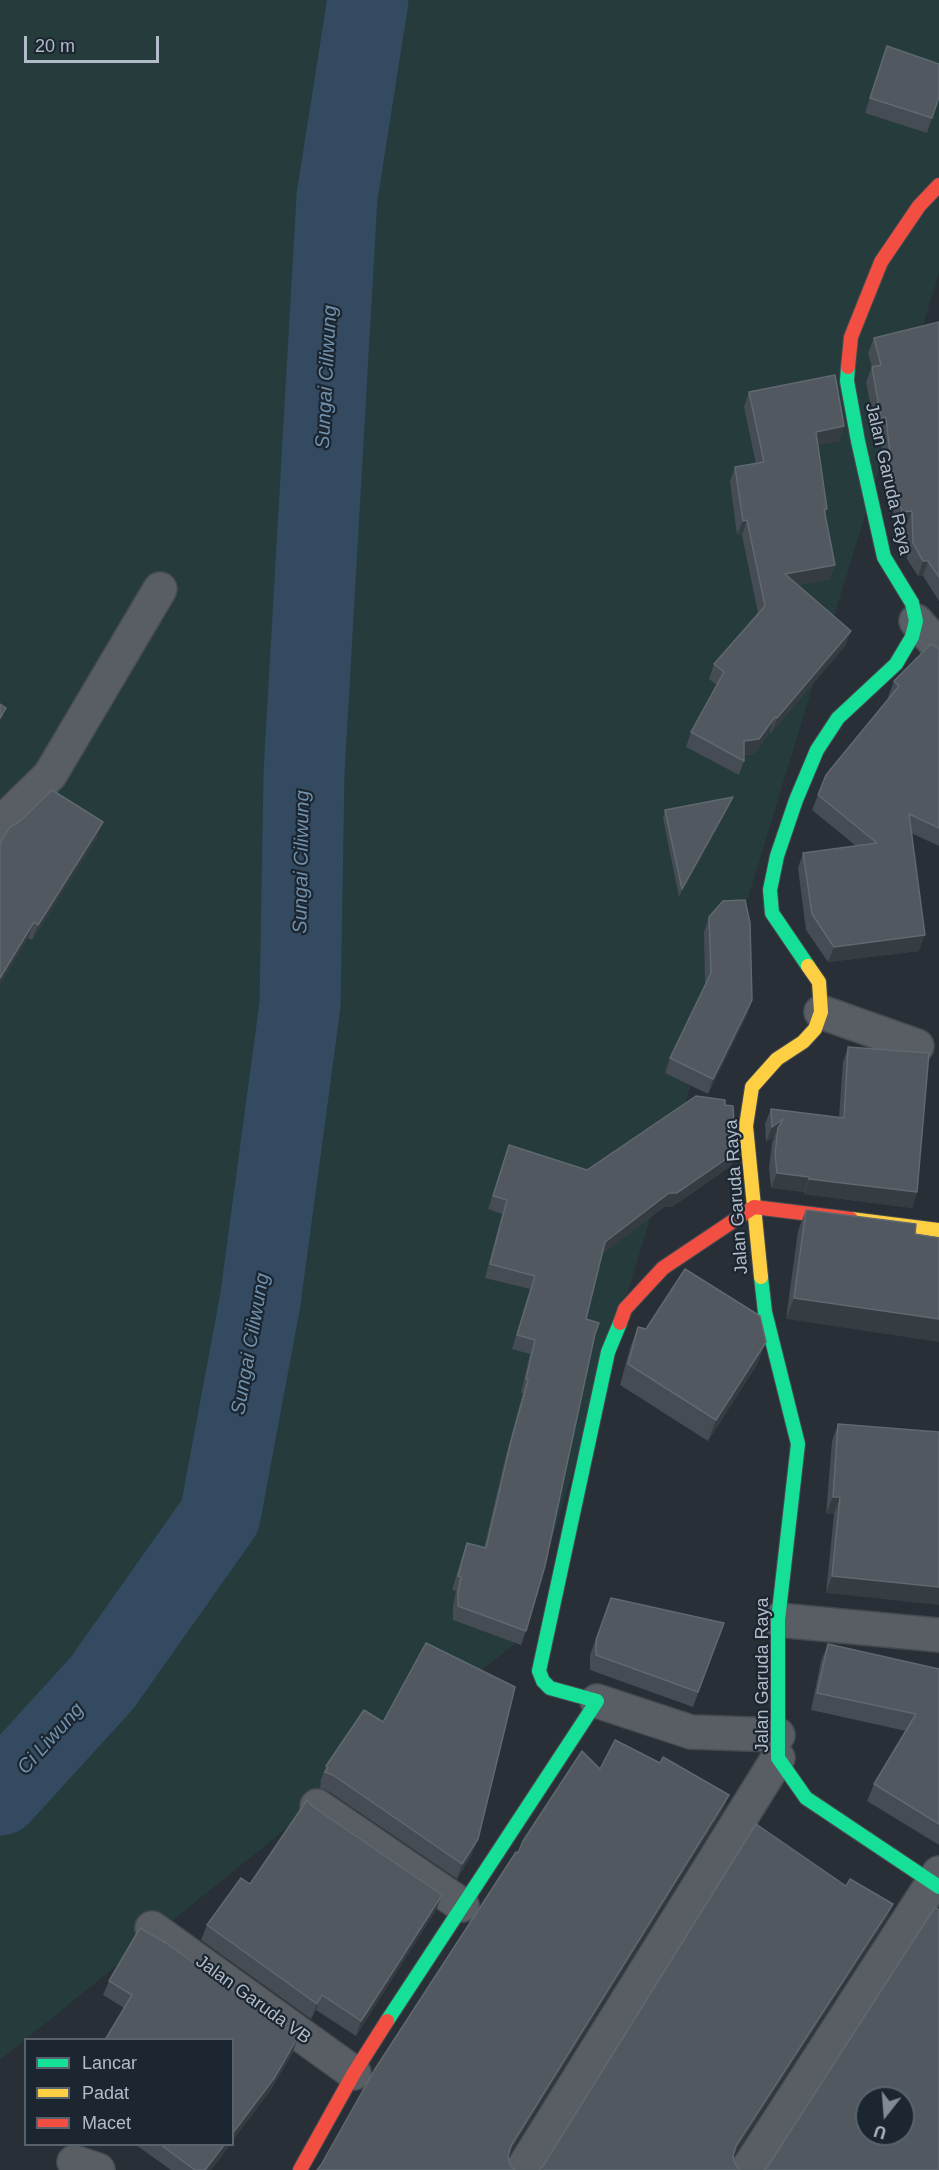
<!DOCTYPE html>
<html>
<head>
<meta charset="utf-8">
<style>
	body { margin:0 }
	#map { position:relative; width:939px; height:2170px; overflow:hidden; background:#282f36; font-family:Helvetica,sans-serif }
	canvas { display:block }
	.legend { position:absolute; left:24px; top:2038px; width:210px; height:108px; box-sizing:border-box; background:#1b2631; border:2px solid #57626d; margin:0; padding:8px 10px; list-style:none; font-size:18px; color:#b1bcc8 }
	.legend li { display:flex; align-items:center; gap:12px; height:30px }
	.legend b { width:30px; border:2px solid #57626d }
	.north { position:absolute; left:855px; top:2086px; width:60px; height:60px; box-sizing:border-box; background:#1b2631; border:2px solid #57626d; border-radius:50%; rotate:197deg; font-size:16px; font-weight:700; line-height:24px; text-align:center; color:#b1bcc8 }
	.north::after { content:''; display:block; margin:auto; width:21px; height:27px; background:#818b95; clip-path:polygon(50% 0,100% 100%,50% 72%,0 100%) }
	.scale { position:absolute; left:24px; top:36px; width:135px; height:27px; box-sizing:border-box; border:3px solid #b1bcc8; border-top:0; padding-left:8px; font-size:18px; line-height:21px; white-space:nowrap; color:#b1bcc8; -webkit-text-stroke:4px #1b2631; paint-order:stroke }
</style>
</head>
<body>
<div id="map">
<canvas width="939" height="2170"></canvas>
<ul class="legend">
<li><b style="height:8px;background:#16e098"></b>Lancar</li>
<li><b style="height:8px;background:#ffcf43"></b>Padat</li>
<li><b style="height:8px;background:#f24e42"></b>Macet</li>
</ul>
<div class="north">U</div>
<div class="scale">20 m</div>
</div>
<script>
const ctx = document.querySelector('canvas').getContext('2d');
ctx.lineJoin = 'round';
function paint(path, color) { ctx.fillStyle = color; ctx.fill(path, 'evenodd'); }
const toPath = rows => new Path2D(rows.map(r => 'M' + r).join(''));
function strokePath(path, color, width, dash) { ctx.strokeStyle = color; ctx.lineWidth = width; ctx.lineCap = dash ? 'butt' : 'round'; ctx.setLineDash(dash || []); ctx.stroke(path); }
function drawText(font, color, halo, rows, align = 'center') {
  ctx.font = font + ' Helvetica,sans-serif'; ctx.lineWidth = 4.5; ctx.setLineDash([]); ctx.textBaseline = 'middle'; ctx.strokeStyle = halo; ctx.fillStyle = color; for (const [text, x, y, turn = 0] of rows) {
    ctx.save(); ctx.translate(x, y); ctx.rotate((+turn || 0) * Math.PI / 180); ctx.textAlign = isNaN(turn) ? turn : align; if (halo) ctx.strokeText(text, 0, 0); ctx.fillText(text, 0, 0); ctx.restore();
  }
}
paint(toPath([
	[0,0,939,0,939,273,522,1638,0,2060]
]), '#253b3c');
strokePath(toPath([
	[0,1795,102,1683,220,1516,260,1302,300,1005,304,773,337,197,368,0]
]), '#344a60', 81);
const street = toPath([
	[916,621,939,647],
	[0,824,50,775,160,589],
	[821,1012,917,1046],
	[778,1620,939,1635],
	[597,1701,691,1732,778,1735],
	[317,1806,462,1905],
	[152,1928,354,2073],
	[74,2162,98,2170],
	[522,2170,778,1758],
	[747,2170,939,1873]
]);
const fast = toPath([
	[808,966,772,913,770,890,777,856,796,800,817,750,838,718,896,664,912,637,916,621,912,603,884,557,858,441,847,381,848,367],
	[761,1277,765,1312,798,1444,778,1620,778,1758,806,1798,939,1887],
	[387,2021,597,1701,550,1688,543,1681,539,1671,608,1352,620,1323]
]);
const slow = toPath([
	[851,1219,939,1230],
	[761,1277,746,1126,752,1087,777,1059,803,1042,815,1029,821,1012,819,982,808,966]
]);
const jam = toPath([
	[848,367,851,337,881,262,919,206,939,185],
	[620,1323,625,1309,663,1268,754,1207,851,1219],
	[300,2170,354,2073,387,2021]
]);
strokePath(street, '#464b51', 36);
strokePath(fast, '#464b51', 16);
strokePath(slow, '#464b51', 16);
strokePath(jam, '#464b51', 16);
strokePath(street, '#585e64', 33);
strokePath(fast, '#16e098', 14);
strokePath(slow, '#ffcf43', 14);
strokePath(jam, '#f24e42', 14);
paint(toPath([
	[887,46,932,118,927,133,865,113],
	[939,322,939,601,923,576,918,576,907,559,906,526,897,528,886,480,880,432,876,433,866,382,872,367,868,353,874,338],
	[749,392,844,426,839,441,818,445,827,509,825,515,835,565,830,579,798,585,846,645,771,733,770,732,754,754,744,755,744,761,739,775,686,747,691,732,717,685,709,679,714,664,758,613,742,535,737,535,730,481,735,467,756,464,744,407],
	[939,649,939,846,911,833,919,951,828,962,806,930,798,868,803,853,856,846,812,810,818,795,890,698,888,697,894,681],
	[730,805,679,897,663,818,665,810],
	[97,838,32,940,28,938,0,984,0,843],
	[709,917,752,1000,747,1015,708,1094,665,1073,670,1058,705,985,704,932],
	[848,1047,917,1192,912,1208,804,1194,804,1192,771,1188,769,1168,772,1143,774,1137,766,1142,765,1124,771,1109,839,1117,843,1062],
	[725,1105,736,1152,731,1166,672,1207,664,1207,602,1254,586,1319,595,1334,526,1631,521,1645,453,1620,453,1606,456,1591,452,1590,462,1557,467,1543,484,1548,506,1455,523,1393,521,1393,530,1354,512,1349,530,1289,485,1278,502,1214,488,1209,509,1145,587,1170],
	[806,1210,916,1224,786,1319,798,1231],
	[638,1327,758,1363,708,1441,620,1385,630,1348],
	[838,1424,939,1432,826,1593,834,1514,826,1514,832,1441],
	[611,1598,724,1623,693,1707,590,1670,590,1655],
	[828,1644,939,1669,939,1845,867,1801,874,1784,906,1731,811,1710,821,1661],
	[326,1766,472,1854,457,1879,328,1791,320,1788,321,1782,320,1782],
	[312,1806,436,1910,356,2036,316,2010,311,2019,201,1940,207,1925,250,1884],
	[109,1981,293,2052,270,2091,232,2141,232,2040,124,2008,103,1995],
	[136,2145,230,2145,211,2170,171,2170]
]), '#454c53');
paint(toPath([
	[886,417,880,432,876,433,881,418],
	[844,426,839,441,811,447,816,432],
	[912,511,906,526,897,528,902,512],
	[747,520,742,535,737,535,743,521],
	[923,561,928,561,923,576,918,576],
	[835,565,830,579,779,589,785,574],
	[851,631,846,645,771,733,777,718],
	[6,708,0,724,0,718],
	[775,717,770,732,754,754,738,755,744,741],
	[733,797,730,805,679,897,682,889],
	[103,822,97,838,32,940,38,925],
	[34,922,28,938,0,984,0,978],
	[925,935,919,951,828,962,834,947],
	[752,1000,747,1015,708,1094,713,1079],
	[783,1119,778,1128,774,1137,766,1142,772,1127],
	[736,1152,731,1166,672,1207,664,1207,600,1256,605,1242,669,1193],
	[777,1173,809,1177,804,1192,771,1188],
	[809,1179,917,1192,912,1208,804,1194],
	[794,1298,939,1319,939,1342,786,1319],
	[766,1342,758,1363,708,1441,716,1420],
	[833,1497,840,1497,834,1514,826,1514],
	[832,1576,939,1587,939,1605,826,1593],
	[729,1795,724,1809,506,2160,511,2146],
	[478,1839,472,1854,457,1879,462,1864],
	[442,1895,436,1910,356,2036,361,2021],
	[893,1904,888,1917,731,2160,736,2146],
	[322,1995,316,2010,311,2019,317,2004],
	[298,2037,293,2052,270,2091,232,2141,232,2134],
	[224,2145,230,2145,211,2170,205,2170]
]), '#353c42');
const building = toPath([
	[887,46,939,64,939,97,932,118,870,98,887,46],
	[939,322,939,577,928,561,923,561,913,543,912,511,902,512,891,464,886,417,881,418,872,367,881,365,874,338,939,322],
	[835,375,844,426,816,432,827,509,824,509,835,565,785,574,851,631,777,718,775,717,759,739,744,741,744,761,691,732,724,672,714,664,765,606,747,520,743,521,735,467,764,462,749,392,835,375],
	[931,644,939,649,939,828,909,814,925,935,834,947,812,914,803,853,877,843,818,795,826,775,899,686,894,681,931,644],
	[0,704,6,708,0,718,0,704],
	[52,790,103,822,38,925,34,922,0,978,0,843,10,827,19,822,52,790],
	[733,797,682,889,665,810,733,797],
	[745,900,750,923,752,1000,713,1079,670,1058,711,973,709,917,723,901,745,900],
	[848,1047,929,1053,917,1192,809,1179,809,1177,777,1173,775,1153,778,1128,783,1119,772,1127,771,1109,844,1118,848,1047],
	[696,1096,725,1100,725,1105,733,1106,736,1152,677,1193,669,1193,605,1242,586,1319,599,1323,595,1334,545,1566,526,1631,458,1606,458,1592,461,1577,458,1576,467,1543,486,1548,511,1441,528,1380,526,1379,535,1340,517,1335,535,1276,490,1264,507,1200,493,1196,509,1145,587,1170,696,1096],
	[806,1210,916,1224,915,1234,939,1238,939,1319,794,1298,806,1210],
	[685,1269,760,1316,766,1342,716,1420,628,1364,638,1327,646,1329,685,1269],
	[838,1424,939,1432,939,1587,832,1576,840,1497,833,1497,838,1424],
	[611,1598,724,1623,698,1692,596,1655,596,1640,611,1598],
	[426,1643,515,1687,478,1839,462,1864,333,1775,325,1772,328,1768,326,1766,364,1710,383,1722,426,1643],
	[828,1644,939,1669,939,1824,874,1784,916,1714,817,1693,828,1644],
	[615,1740,660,1763,663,1757,729,1795,511,2146,508,2156,510,2165,515,2170,317,2170,321,2165,375,2069,516,1852,518,1853,523,1841,582,1751,600,1769,615,1740],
	[307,1800,312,1806,442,1895,361,2021,322,1995,317,2004,207,1925,241,1878,250,1884,307,1800],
	[756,1824,846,1886,850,1879,893,1904,736,2146,733,2156,735,2164,740,2170,539,2170,543,2166,756,1824],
	[935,1907,939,1910,939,2170,764,2170,768,2166,935,1907],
	[867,2098,903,2098,903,2134,867,2134,867,2098],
	[140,1928,166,1943,298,2037,275,2077,232,2134,232,2040,105,2040,132,1995,109,1981,140,1928],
	[161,2145,224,2145,205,2170,195,2170,161,2145]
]);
paint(building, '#51585f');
strokePath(building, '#606870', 1.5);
drawText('18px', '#b1bcc8', '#1b2631', [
	["Jalan Garuda Raya",888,479,77],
	["Jalan Garuda Raya",737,1197,-94],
	["Jalan Garuda Raya",763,1675,-90],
	["Jalan Garuda VB",253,2000,36]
]);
drawText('italic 20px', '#7090ac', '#1b2631', [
	["Sungai Ciliwung",327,377,-87],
	["Sungai Ciliwung",302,862,-89],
	["Sungai Ciliwung",251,1344,-80],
	["Ci Liwung",51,1739,-48]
]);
</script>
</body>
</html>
